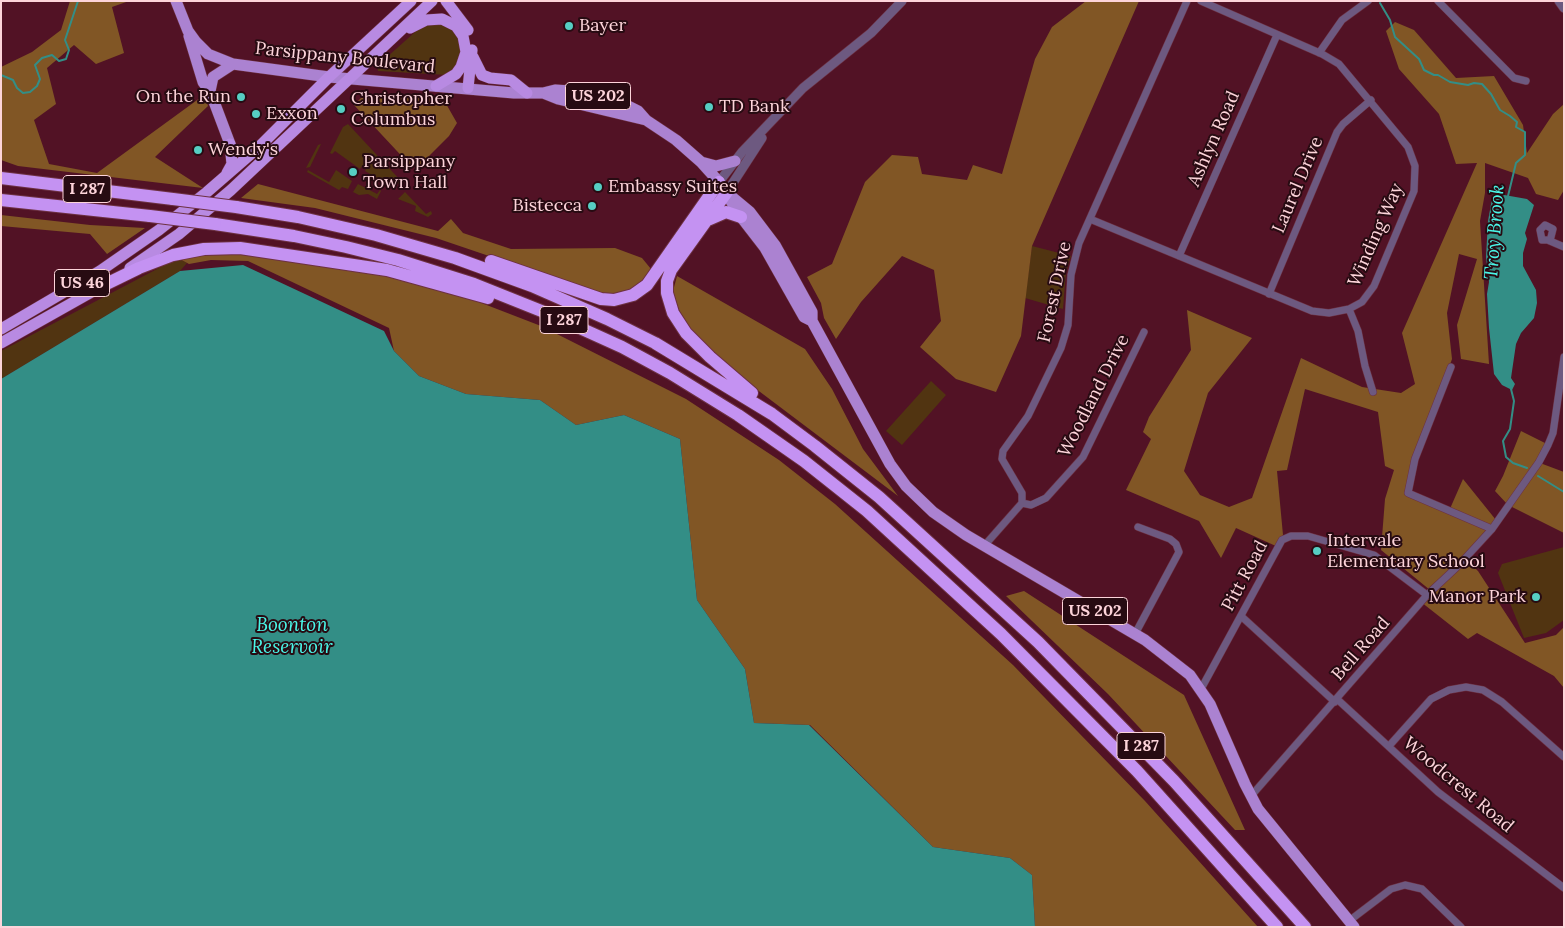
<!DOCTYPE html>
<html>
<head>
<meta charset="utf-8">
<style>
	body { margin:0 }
	#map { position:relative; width:1565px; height:928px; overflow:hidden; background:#521225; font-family:Lora,serif }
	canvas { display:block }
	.frame { position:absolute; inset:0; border:2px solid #fdd4da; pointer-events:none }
</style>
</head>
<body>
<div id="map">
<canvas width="1565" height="928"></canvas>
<div class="frame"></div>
</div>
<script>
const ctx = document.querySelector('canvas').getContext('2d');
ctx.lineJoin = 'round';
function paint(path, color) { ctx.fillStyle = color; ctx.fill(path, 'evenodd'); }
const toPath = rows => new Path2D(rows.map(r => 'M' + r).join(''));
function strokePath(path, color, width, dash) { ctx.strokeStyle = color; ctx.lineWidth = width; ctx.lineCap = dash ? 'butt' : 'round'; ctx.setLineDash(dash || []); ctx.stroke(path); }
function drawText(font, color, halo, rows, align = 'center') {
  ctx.font = font + ' Lora,serif'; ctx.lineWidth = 4; ctx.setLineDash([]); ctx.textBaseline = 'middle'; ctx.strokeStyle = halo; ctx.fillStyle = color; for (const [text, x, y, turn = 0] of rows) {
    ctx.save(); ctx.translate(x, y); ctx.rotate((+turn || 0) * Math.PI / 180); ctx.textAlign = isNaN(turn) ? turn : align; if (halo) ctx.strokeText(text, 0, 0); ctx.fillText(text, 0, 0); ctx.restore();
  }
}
paint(toPath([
	[424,24,446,24,461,38,461,63,447,75,378,71,377,66],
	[348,124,402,182,402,184,386,183,381,188,384,182,365,171,366,169,362,166,360,169,335,151,332,154,330,153,343,127],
	[321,144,310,167,306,168,318,145],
	[308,170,329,182,336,170,352,181,348,189,342,187,339,190,307,172],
	[358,184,377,194,380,190,381,191,377,199,368,194,359,195,353,192],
	[405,192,426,214,431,211,432,214,428,217,415,211,416,206,398,199],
	[1032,246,1071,256,1066,272,1063,309,1025,298],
	[178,258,187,263,180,271,1,379,1,351],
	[931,381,946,395,902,445,886,431],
	[1564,547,1564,620,1546,633,1524,638,1498,573,1502,564]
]), '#513411');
paint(toPath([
	[70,1,129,1,112,7,124,53,96,64,74,45,47,68,56,104,34,120,49,164,97,173,204,95,208,106,155,157,203,188,18,166,1,160,1,67,32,52,61,30],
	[1086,1,1139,1,1032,246,1021,336,996,392,956,379,920,347,941,321,934,270,902,256,861,302,836,339,824,318,821,303,807,277,832,264,865,182,892,155,918,157,922,174,967,180,973,165,1002,174,1035,59,1052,27],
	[1395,22,1414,30,1456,78,1494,76,1523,125,1527,153,1553,114,1564,104,1564,190,1558,200,1536,194,1528,178,1485,163,1485,193,1480,221,1489,364,1461,359,1457,325,1477,259,1459,254,1447,313,1452,359,1407,490,1449,511,1463,479,1496,520,1466,559,1478,571,1525,643,1556,635,1564,627,1564,688,1554,676,1477,633,1468,639,1421,602,1430,590,1381,550,1385,499,1394,470,1385,466,1378,412,1305,389,1287,470,1277,471,1283,535,1278,547,1236,528,1221,558,1199,521,1126,490,1151,439,1143,432,1149,417,1191,350,1187,310,1252,338,1208,393,1184,471,1200,495,1229,507,1252,498,1301,358,1362,387,1401,393,1415,384,1402,333,1477,163,1456,164,1439,114,1399,69,1386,31],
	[362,97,429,98,445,102,457,123,449,136,420,165,410,165,354,105],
	[258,184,438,231,451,219,463,233,511,249,615,248,642,258,651,269,642,284,627,293,610,294,595,292,436,238,315,208,241,198],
	[1,215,90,225,145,228,107,254,90,234,1,226],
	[233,250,392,275,453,292,541,326,686,399,779,460,835,504,1013,665,1145,801,1258,927,1035,927,1032,875,1010,858,933,847,810,725,754,723,745,669,697,600,680,439,624,415,576,425,540,400,466,394,419,376,394,351,389,328,248,261,211,260,189,264,178,258],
	[677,276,805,349,832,389,863,449,898,496,731,370,692,331,679,310,673,291],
	[1521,431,1549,445,1540,463,1564,472,1564,533,1508,505,1495,491,1503,476],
	[1024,591,1184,695,1245,830,1235,830,1108,694,1006,596]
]), '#815625');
paint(toPath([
	[1493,193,1527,199,1534,205,1525,233,1527,239,1523,253,1523,266,1536,290,1537,303,1534,318,1521,333,1516,344,1511,378,1515,384,1512,390,1502,385,1494,374,1489,328,1487,294,1489,282,1486,257,1488,221],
	[243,265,384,331,394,351,419,376,466,394,540,400,576,425,624,415,680,439,697,600,745,669,754,723,809,725,933,847,1010,858,1032,875,1035,927,1,927,1,379,180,271]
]), '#338e86');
strokePath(toPath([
	[1380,3,1390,20,1395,37,1419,59,1424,70,1434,75,1438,75,1450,82,1468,85,1474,83,1482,84,1491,94,1500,110,1510,116,1517,122,1516,127,1525,132,1525,155,1516,163,1508,196],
	[1,75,13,80,17,88,23,93,30,92,37,86,40,79,35,65,42,58,52,55,59,61,66,59,69,50,65,40,78,1],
	[1511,389,1514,401,1510,429,1503,441,1506,457,1513,463,1527,468],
	[1538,476,1564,492]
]), '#338e86', 2);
const minor = toPath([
	[1438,1,1514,78,1526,81],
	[1319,53,1342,20,1368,1],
	[1090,219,1312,311,1329,313,1349,309,1362,302,1374,286,1414,191,1415,166,1408,147,1339,64,1322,54,1201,1],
	[1550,241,1553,229,1545,225,1540,230,1542,240,1548,240,1550,241,1564,247],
	[1179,256,1277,35],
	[1269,294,1337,132,1343,124,1371,100],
	[1349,309,1358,331,1365,366,1373,392],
	[1451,367,1415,459,1408,493,1492,529],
	[1022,503,1031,505,1046,498,1083,457,1144,332],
	[984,546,1022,503,1022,493,1002,459,1003,451,1028,416,1061,348,1068,325,1071,275,1079,243,1187,1],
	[1241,616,1335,702],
	[1135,634,1179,552,1176,544,1170,539,1138,527],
	[1201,689,1282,540,1291,536,1308,536,1374,555,1427,595],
	[1337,699,1438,792,1564,888],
	[1389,746,1431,699,1449,690,1466,687,1483,690,1502,702,1564,757],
	[1251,796,1428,594,1459,565,1492,529,1539,462,1548,445,1553,433,1564,357],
	[1349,921,1391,889,1405,885,1422,889,1461,927]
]);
const tertiary = toPath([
	[1559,1,1564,8],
	[719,182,742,152,803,88,871,33,902,1],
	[727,192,762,138]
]);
const primary = toPath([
	[176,1,188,31,196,42,208,54,233,64,329,77,514,93,543,93,555,90,586,92,620,102,638,111,646,120,676,140,701,162,719,182,741,217,765,248,804,317,812,321,890,464,906,486,933,512,966,535,1145,640,1190,675,1210,704,1245,784,1258,809,1354,927],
	[189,36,203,82,210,91,230,144],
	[210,91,213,77,233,64],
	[543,93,558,99,646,120],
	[701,162,716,166,735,161],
	[732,197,750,212,775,245,812,312,812,321]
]);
const trunk = toPath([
	[446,1,468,30],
	[410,28,426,20,442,19,456,26,463,36,466,52,461,67,456,74,436,86],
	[473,57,482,75,490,78,511,80,527,93],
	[468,88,472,50],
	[227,173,232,164,230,144],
	[130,268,179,234,231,190,432,1],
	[1,329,100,271,159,230,207,192,260,146,329,77,411,1],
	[1,343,104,285]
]);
const motorway = toPath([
	[1,178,173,199],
	[727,192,671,270,667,281,667,293,673,313,686,333,710,357,752,393],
	[1,200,150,216],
	[236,207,298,217,376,235,455,258,532,286,607,319,655,343,772,414,815,446,879,497,1038,642,1174,781,1305,927],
	[710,219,726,212,741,217],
	[215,224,294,236,346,247,398,260,474,284,549,314,622,347,670,373,738,415,804,461,867,511,1001,634,1137,771,1277,927],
	[491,261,601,299,614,300,633,295,647,285,719,182],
	[96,289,139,268,173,255,204,249,240,248,387,270,488,298]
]);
strokePath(minor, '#6d3142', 8);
strokePath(tertiary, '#6d3142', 10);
strokePath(primary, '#6d3142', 12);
strokePath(trunk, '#6d3142', 12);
strokePath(motorway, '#6d3142', 14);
strokePath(minor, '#6d5980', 7);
strokePath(tertiary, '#6d5980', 9);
strokePath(primary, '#ab82d1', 11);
strokePath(trunk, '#b88ae2', 11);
strokePath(motorway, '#c492f2', 12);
const motorwayBridge = toPath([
	[173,199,236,207],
	[150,216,215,224]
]);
strokePath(motorwayBridge, '#6d3142', 14, []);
strokePath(motorwayBridge, '#c492f2', 12);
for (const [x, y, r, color] of [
	[569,26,5,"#56cec3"],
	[241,97,5,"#56cec3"],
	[709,107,5,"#56cec3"],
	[341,109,5,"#56cec3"],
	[256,114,5,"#56cec3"],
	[198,150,5,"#56cec3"],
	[353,172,5,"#56cec3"],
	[598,187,5,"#56cec3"],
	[592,206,5,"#56cec3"],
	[1317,551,5,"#56cec3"],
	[1536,597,5,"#56cec3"]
]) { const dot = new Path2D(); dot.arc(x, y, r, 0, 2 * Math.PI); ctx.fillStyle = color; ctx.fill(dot); strokePath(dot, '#270b12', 2); }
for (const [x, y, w] of [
	[598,96,65],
	[87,189,48],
	[82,283,55],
	[564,320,48],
	[1095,611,65],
	[1141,746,48]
]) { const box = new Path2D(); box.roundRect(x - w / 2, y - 13.5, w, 27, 4); ctx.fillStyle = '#270b12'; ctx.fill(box); strokePath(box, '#fdd4da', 1); }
drawText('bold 16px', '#fdd4da', null, [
	["US 202",598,96],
	["I 287",87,189],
	["US 46",82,283],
	["I 287",564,320],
	["US 202",1095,611],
	["I 287",1141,746]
]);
drawText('18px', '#fdd4da', '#270b12', [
	["Bayer",579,26],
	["On the Run",231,97,"right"],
	["Christopher",351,99],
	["Columbus",351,120],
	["TD Bank",719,107],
	["Exxon",266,114],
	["Wendy's",208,150],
	["Parsippany",363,162],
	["Town Hall",363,183],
	["Embassy Suites",608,187],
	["Bistecca",582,206,"right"],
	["Intervale",1327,541],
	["Elementary School",1327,562],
	["Manor Park",1526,597,"right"]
], 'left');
drawText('18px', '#fdd4da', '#270b12', [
	["Parsippany Boulevard",345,58,6],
	["Ashlyn Road",1214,139,-66],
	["Laurel Drive",1298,185,-67],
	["Winding Way",1376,235,-66],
	["Forest Drive",1055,292,-78],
	["Woodland Drive",1094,396,-63],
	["Pitt Road",1245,576,-62],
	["Bell Road",1361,649,-49],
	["Woodcrest Road",1458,785,40]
]);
drawText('italic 19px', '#4af6e8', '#270b12', [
	["Troy Brook",1495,232,-86],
	["Boonton",292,626],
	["Reservoir",292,648]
]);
</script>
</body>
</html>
